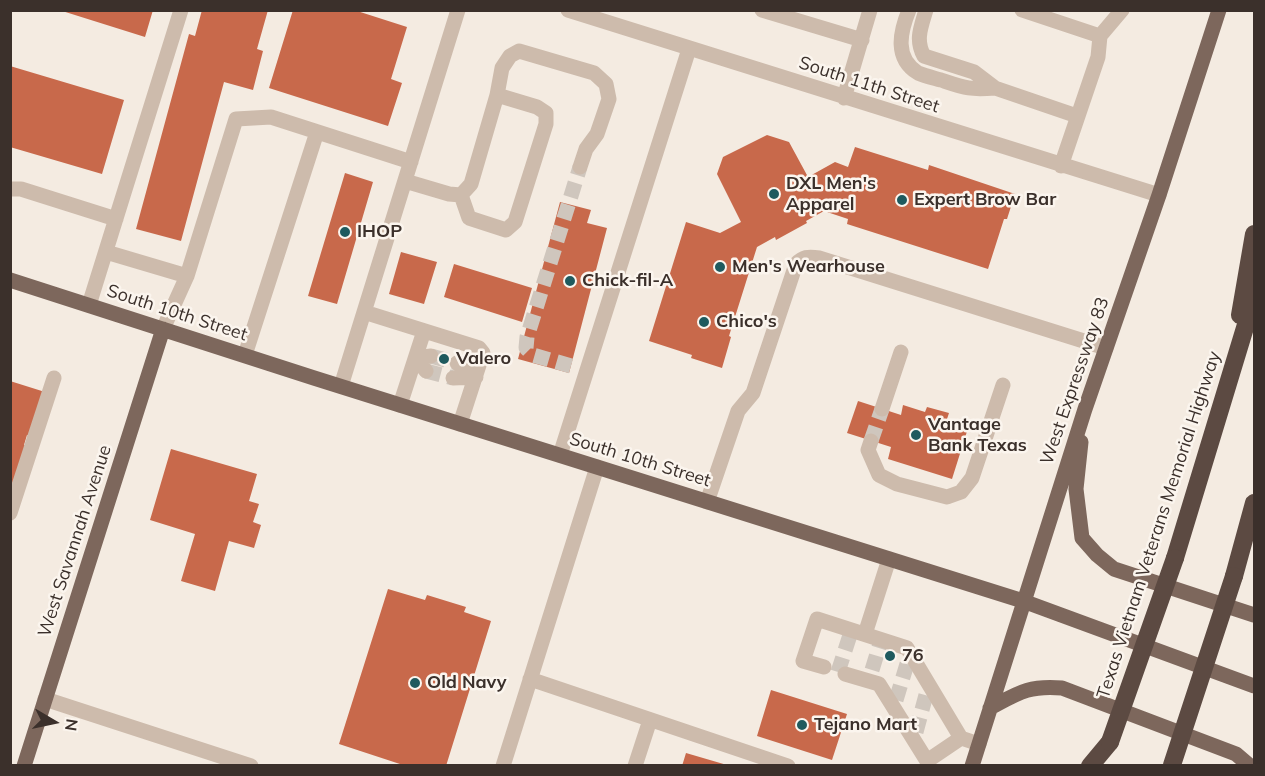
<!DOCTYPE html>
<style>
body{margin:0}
#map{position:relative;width:1265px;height:776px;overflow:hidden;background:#f4ebe1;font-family:Mulish,sans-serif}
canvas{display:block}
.frame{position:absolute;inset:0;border:12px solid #3b302b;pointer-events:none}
.north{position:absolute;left:24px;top:692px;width:60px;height:60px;-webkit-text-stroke:4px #fbf5ee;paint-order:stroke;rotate:99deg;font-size:16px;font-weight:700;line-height:24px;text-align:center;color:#3b302b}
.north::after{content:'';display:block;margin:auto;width:21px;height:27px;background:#3b302b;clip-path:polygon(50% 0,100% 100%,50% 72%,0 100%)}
</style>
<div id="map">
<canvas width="1265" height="776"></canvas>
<div class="frame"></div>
<div class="north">N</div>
</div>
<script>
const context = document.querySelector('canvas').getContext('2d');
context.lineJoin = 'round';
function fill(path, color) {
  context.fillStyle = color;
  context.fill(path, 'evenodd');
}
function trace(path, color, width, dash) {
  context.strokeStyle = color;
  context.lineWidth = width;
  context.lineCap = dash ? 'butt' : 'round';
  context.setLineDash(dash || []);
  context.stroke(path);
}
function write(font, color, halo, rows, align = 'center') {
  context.font = font + ' Mulish,sans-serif';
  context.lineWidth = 5;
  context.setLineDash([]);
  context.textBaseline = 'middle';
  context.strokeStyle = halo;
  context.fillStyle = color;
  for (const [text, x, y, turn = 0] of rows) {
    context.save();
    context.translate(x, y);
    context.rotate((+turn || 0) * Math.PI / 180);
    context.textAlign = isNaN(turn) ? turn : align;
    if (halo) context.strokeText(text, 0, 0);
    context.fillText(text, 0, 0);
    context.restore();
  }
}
const building = new Path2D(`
 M59,10H153L145,37Z
 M202,10H268L257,49L263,51L253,90L224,82L181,241L136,229L189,34L195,36Z
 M293,10H354L407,27L391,79L402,83L388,126L269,88Z
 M10,66L124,100L102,174L10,147Z
 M767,135L789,142L808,177L835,162L848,167L855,147L928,170L929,165L1015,194L1007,219H1004L988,269L847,224L848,219L824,211L806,221L807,223L776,240L775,237L757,247L729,336L731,337L722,368L691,358L692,355L649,341L686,222L720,233L741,222L717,174L723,157Z
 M345,173L373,182L337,304L308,296Z
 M560,202L591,210L587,223L607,228L569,373L518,359Z
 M401,252L437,262L424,304L389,294Z
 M454,264L532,288L522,322L444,297Z
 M10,381L45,392L31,437L27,435L24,445L31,447L10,508Z
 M858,401L901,415L903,405L925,412L927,407L949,413L947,419L969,425L952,479L888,459L891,447L847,433Z
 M171,449L257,474L249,501L259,504L253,522L261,525L254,548L229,541L215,591L181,581L195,534L150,520Z
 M388,589L425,600L427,595L466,607L464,612L491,621L446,766H406L339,744Z
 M771,690L847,714L832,760L757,736Z
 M686,753L727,765V766H682Z`);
const minorTunnel = new Path2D(`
 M431,356L457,363
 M571,366L533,355L526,348L527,337L580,167
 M426,371L453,378
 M871,441L882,409
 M872,670L880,644
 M838,672L850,635
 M896,700L907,664
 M916,732L926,695`);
const minor = new Path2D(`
 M568,10L1159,195
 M762,10L862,40
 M909,10C900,32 894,58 918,73C925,76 934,78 941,80C965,88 969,90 995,88
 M926,10C921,27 915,40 924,56L974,72L995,88L1077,116
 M1022,10L1100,36
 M844,98L870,10
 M1061,166L1098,57L1100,36L1122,10
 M405,181L449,194L461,195L471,184L497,95L502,68L510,56L519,51L594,73L606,84L609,99L597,134L586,149L580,167
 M10,189H21L116,219
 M461,195L469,218L506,230L515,222L546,124V113L537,107L497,95
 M106,252L187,276L163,329
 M187,276L236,119L271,117L411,162
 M89,305L181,10
 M364,312L479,348L483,353L460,424
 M245,355L317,132
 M426,371L416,358L431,356
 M453,378L476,377L457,363
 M341,386L458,10
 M400,405L424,331
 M882,409L901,352
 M871,441L868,450L879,475L897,484L947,497L961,492L972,478L1003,385
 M560,455L689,49
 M707,502L738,411L753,393L796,264C803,257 808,256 819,258L1106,348
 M10,513L54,378
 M865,634L889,559
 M824,667L803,661L817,619L907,648L961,738L979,744
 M845,674L879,684L927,761L961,738
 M530,679L788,766
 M45,699L251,766
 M503,766L597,467
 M635,766L650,720`);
const major = new Path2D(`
 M10,280L314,378L1023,601L1254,686
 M1081,442L1076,489L1082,538L1097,555L1114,569L1254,615
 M990,708C1018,693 1029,685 1062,688L1236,754L1250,766
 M24,766L163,329
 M972,766L1085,409L1159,195L1219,10`);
const highway = new Path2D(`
 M1240,315L1254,234
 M1175,558L1254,298
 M1234,576L1254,503
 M1090,766L1110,742`);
const highwayBridge = new Path2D(`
 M1110,742L1175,558
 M1172,765L1234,576`);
const markers = [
 [774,194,6,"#1f5a5e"],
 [902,200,6,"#1f5a5e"],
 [345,232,6,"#1f5a5e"],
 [720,267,6,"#1f5a5e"],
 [570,281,6,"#1f5a5e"],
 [704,322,6,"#1f5a5e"],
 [444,359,6,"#1f5a5e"],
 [916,435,6,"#1f5a5e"],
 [890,656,6,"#1f5a5e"],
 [415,683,6,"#1f5a5e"],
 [802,725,6,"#1f5a5e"]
];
const streetNames = [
 ["South 11th Street",869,85,18],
 ["South 10th Street",177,313,18],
 ["West Expressway 83",1075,381,-71],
 ["South 10th Street",640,460,17],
 ["Texas Vietnam Veterans Memorial Highway",1159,525,-72],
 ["West Savannah Avenue",75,541,-72]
];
const poiNames = [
 ["DXL Men's",786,184],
 ["Apparel",786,205],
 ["Expert Brow Bar",914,200],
 ["IHOP",357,232],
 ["Men's Wearhouse",732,267],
 ["Chick-fil-A",582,281],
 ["Chico's",716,322],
 ["Valero",456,359],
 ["Vantage",928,425],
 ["Bank Texas",928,446],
 ["76",902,656],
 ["Old Navy",427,683],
 ["Tejano Mart",814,725]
];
fill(building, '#c8694b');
trace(minorTunnel, '#cfc6bd', 15, [15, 8]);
trace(minor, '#cdbbac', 15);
trace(major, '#7d675c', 15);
trace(highway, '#5c4a42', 18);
trace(highwayBridge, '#5c4a42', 18);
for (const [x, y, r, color] of markers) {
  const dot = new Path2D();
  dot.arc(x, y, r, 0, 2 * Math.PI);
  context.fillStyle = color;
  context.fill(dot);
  trace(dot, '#fbf5ee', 2);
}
write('18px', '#3b302b', '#fbf5ee', streetNames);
write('bold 18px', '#3b302b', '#fbf5ee', poiNames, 'left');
</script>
